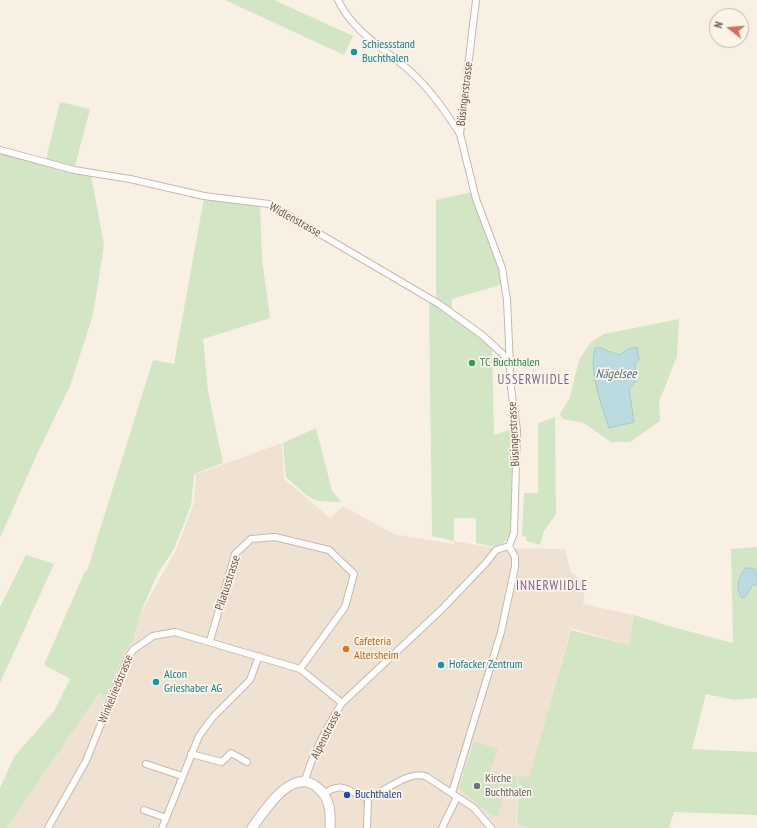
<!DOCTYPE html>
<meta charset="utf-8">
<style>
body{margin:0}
#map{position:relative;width:757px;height:828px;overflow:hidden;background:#f9f0e4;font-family:"PT Sans Narrow",sans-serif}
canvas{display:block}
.north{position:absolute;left:709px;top:8px;width:40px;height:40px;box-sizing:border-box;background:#fdf4e9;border:1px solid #c4b6ab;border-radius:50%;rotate:287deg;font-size:11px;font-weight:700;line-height:16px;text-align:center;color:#6e584d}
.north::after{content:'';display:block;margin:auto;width:14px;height:18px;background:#d57056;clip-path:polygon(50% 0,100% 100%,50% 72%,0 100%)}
</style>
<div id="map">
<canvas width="757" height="828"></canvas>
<div class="north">N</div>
</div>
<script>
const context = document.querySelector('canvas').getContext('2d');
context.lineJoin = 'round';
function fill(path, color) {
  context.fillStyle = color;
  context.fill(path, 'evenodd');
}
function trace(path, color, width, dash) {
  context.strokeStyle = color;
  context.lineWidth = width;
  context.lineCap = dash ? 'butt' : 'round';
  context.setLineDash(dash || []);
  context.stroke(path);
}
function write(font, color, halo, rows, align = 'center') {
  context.font = font + ' "PT Sans Narrow",sans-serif';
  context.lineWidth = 3.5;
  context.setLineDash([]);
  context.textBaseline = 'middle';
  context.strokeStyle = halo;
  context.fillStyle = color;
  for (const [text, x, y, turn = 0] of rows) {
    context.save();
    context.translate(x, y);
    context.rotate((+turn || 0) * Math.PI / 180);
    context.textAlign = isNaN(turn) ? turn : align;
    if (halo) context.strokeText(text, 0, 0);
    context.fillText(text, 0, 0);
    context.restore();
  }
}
const residential = new Path2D(`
 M282,443L284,479L330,518L343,506L394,534L454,544V541L496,548L565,549L571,572L586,584L583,604L634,615L629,645L571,628L529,778L519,777L516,825L528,828H7L99,693L106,699L123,654L133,642L142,610L176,550L194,503L196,474Z`);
const green = new Path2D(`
 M225,0H274L353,36L344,55Z
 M60,102L90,109L74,170L45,163Z
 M0,152L61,171L91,175L104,245L93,315L70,386L38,452L0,538Z
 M472,192L500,269L503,284L452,299V309L436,300V200Z
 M204,198L260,205L262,259L270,318L203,339L208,391L223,463L194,474L191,505L174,549L157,575L142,609L133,642L123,654L106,699L99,693L7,828H0V788L14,757L54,711L70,679L44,665L85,571H87L153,360L174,364Z
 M429,301L453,316L492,349L494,435L513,429L515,443L511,531C504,550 493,547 476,543V518H454V541L432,536Z
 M679,319L677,356L659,402L660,421L630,442H611L584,423L563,419L560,414L570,397L579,360L591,342L604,334ZM608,349L620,355L628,349L635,364L636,381L629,389L634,421Z
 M555,417L556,514L544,531L540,545L526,541V537L522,536L524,493H538V423Z
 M316,428L332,491L341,502L317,501L306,495L286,477L283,443Z
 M757,547V571L752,567L744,568C738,576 734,590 742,598L745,597L752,585H757V698L735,700L706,694L692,749L757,752V815L674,812L669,828H529L517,825L519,776L529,777L571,630L629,645L634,615L669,626L733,643L731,549Z
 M26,555L54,564L0,683V607Z
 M474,741L498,749L490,771L517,777V789H505L498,817C486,814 471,797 459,788Z`);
const water = new Path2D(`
 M598,347L620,355L628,349L637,347L639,360L635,364L636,381L629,389L634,422L609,428C602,406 588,371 595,349Z
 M745,568H752L757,571V584L753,585L745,597L742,598C735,590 738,576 745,568Z`);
const street = new Path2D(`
 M338,0C353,32 384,48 410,71C430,89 445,111 460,134
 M0,150L74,170L130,179L204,196L269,204L439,304L482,335L509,360
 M210,641L235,554L251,539L275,537L329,550L354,574L345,607L300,669
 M191,754L222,762L231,753L247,762
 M146,764L182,776
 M305,781C312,754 327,727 342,703L442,609L485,564L496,550L509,546
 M325,793C344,780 349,793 368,798C385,792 409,769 427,777L474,808L491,828
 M452,793L501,632L515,567V557L509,546L514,533L517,430L511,388L507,300L502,268L476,199L460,134L476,0
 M144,810L166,818
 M48,828L86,761L128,657L133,650L153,636L175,632L300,669L342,703
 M162,828L199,736L213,717L250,680L259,656
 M367,828L368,798
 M442,828L457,797`);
const secondary = new Path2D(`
 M252,828C265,810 293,765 318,788C330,798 331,813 330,828`);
const markers = [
 [354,52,4,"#0f9aa8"],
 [472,363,4,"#2e9e5b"],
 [346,649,4,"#e8710a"],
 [441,665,4,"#0f9aa8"],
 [156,682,4,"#0f9aa8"],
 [477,786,4,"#6b7280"],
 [347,795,4,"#1a4fb4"]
];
const cultureNames = [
 ["Schiessstand",362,45],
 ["Buchthalen",362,59],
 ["Hofacker Zentrum",449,665],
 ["Alcon",164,675],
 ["Grieshaber AG",164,689]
];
const streetNames = [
 ["Büsingerstrasse",465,94,-83],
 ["Widlenstrasse",295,220,29],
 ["Büsingerstrasse",514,434,-93],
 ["Pilatusstrasse",228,583,-72],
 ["Winkelriedstrasse",116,689,-68],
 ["Alpenstrasse",326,735,-63]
];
const leisureNames = [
 ["TC Buchthalen",480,363]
];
const foodNames = [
 ["Cafeteria",354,642],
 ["Altersheim",354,656]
];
const worshipNames = [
 ["Kirche",485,779],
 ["Buchthalen",485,793]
];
const transitNames = [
 ["Buchthalen",355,795]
];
const waterNames = [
 ["Nägelsee",616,374]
];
const neighbourhoodNames = [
 ["USSERWIIDLE",534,380],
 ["INNERWIIDLE",552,586]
];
fill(residential, '#f0e2d3');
fill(green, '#d2e5c4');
fill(water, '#bbdbe0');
trace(water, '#a2cad0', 1);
trace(street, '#c8b8ac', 8);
trace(secondary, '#cdbaac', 11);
trace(street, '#fff', 6);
trace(secondary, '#fff', 9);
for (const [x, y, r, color] of markers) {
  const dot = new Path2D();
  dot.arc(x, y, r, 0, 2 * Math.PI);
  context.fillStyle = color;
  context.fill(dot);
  trace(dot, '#fdf4e9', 1.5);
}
write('12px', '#0d838f', '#fdf4e9', cultureNames, 'left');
write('12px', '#6e584d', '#fdf4e9', streetNames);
write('12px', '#27864d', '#fdf4e9', leisureNames, 'left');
write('12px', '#c56008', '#fdf4e9', foodNames, 'left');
write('12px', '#5b616d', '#fdf4e9', worshipNames, 'left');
write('12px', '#164399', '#fdf4e9', transitNames, 'left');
write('italic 13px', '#497880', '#fdf4e9', waterNames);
context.letterSpacing = '1px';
write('13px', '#7c658b', '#fdf4e9', neighbourhoodNames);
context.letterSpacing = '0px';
</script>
